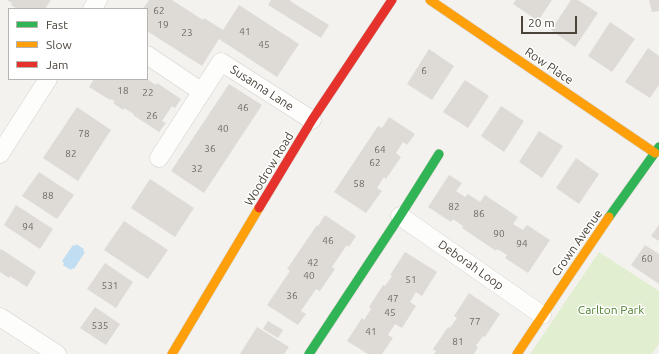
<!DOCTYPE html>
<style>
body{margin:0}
#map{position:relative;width:659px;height:354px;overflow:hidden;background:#f4f2ee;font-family:Ubuntu,sans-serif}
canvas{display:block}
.legend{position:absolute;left:8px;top:8px;width:140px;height:72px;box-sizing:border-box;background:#fff;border:1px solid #b7b4b0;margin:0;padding:5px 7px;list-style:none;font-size:12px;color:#4b4439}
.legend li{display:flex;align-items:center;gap:8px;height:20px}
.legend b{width:20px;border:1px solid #b7b4b0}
.scale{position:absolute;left:521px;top:16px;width:56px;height:18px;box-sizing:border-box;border:2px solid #4b4439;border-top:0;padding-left:5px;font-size:12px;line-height:14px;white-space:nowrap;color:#4b4439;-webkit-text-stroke:3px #fff;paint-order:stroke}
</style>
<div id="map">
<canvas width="659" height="354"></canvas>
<ul class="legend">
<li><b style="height:5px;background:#30b455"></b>Fast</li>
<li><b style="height:5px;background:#ff9f0a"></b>Slow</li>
<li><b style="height:5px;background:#e5322d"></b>Jam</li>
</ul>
<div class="scale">20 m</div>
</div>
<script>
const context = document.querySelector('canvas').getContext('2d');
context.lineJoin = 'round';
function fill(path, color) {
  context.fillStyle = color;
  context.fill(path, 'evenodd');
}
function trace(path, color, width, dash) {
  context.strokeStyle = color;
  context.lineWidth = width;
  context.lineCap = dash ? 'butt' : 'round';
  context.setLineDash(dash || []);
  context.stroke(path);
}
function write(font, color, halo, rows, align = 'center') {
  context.font = font + ' Ubuntu,sans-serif';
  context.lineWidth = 3;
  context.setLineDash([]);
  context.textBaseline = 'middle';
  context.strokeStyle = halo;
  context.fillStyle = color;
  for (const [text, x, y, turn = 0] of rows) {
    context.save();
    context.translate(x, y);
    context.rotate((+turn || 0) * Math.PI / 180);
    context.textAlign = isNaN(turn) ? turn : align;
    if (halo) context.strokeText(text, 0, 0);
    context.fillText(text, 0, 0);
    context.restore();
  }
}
const green = new Path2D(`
 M599,252L659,291V343L652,354H530Z`);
const water = new Path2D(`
 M76,244L84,249L83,251L85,252L74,269L72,268L71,270L63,265L64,263L62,261L73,245L75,246Z`);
const building = new Path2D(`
 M7,0H51L45,9H17L11,5L12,3Z
 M149,0H172L203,20L204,18L223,30L239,5L299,44L277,77L219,39L202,66L147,31V9H143Z
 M271,0H291L290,1L329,25L321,38L268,5Z
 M516,0H552L538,21L513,4Z
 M571,0H578L598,13L575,47L551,30Z
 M649,0H659V11L652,12Z
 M610,22L635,39L612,72L588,56Z
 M648,48L659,56V85L650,98L625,82Z
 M429,49L454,66L432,100L407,84Z
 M94,79H147L156,85L157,83L181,99L175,108L172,106L162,121L166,123L159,132L133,115L134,114L124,108L123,110L113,103L115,102L111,99L110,100L89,87Z
 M465,80L489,96L468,128L443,112Z
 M229,84L262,105L204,193L171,171Z
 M501,106L524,121L504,152L481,136Z
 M77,107L111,130L78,181L43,158Z
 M389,117L415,134L407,145L403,142L396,153L401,157L386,179L384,177L377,188L382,191L366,213L334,192L378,126L382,128Z
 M539,131L563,146L542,178L519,162Z
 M576,158L599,174L579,204L556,188Z
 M39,172L74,195L57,219L22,196Z
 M449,175L462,183L456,191L465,197L468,194L480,202L485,195L518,217L513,224L523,230L527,225L550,240L528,273L505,258L507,255L497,249L496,251L462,228L463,226L453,219L451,222L428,207Z
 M150,179L194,208L175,237L131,208Z
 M16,205L53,229L40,249L4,225Z
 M325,215L356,236L349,247L347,245L332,267L335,269L320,291L316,289L301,311L306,314L298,325L267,305L290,271L287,269L317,225L318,226Z
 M124,221L168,250L148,279L104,250Z
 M659,225V241L651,236Z
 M645,245L659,254V284L631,265Z
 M1,249L36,272L27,287L10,276L9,278L0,272V251Z
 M405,252L437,272L422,296L416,292L410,302L416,306L402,328L395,324L388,335L393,338L382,354H368L347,341L362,318L364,320L371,309L369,307L383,285L385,286L392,276L390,275Z
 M105,263L133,282L116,308L87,289Z
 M469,293L500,314L485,337L483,336L476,346L478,347L474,354H434L436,351L433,349L448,327L450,328L457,318L454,316Z
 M95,307L120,324L106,345L80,328Z
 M268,321L283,330L278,338L263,329Z
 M257,327L289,347L284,354H240Z`);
const street = new Path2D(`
 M92,9L98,0
 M147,55L202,92
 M0,154L48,79
 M159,158L221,62L312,120
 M400,216L542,315
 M0,317L57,354`);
const fast = new Path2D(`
 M609,217L659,147
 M309,354L400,216L439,154`);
const slow = new Path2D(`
 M430,0L655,153
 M172,354L259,208
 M517,354L569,276L609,217`);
const jam = new Path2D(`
 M259,208L312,120L392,0`);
const numberNames = [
 ["62",159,11],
 ["19",163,25],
 ["41",245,32],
 ["23",187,33],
 ["45",264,45],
 ["6",424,71],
 ["18",123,91],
 ["22",148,93],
 ["46",243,108],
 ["26",152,116],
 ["40",223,129],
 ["78",84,134],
 ["36",210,149],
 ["64",380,150],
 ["82",71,154],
 ["62",375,163],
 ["32",197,169],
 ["58",359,184],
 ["88",48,196],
 ["82",454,207],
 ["86",479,214],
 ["94",28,227],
 ["90",499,234],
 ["46",328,241],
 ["94",522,244],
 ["60",647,259],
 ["42",313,263],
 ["40",309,276],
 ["51",411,280],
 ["531",110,286],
 ["36",292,296],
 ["47",393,299],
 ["45",390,313],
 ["77",475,322],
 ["535",100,326],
 ["41",371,332],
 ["81",458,342]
];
const streetNames = [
 ["Row Place",549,66,34],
 ["Susanna Lane",262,88,33],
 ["Woodrow Road",269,169,-59],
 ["Crown Avenue",577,243,-55],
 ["Deborah Loop",471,265,35]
];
const parkNames = [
 ["Carlton Park",611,310]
];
fill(green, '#e1eecf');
fill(water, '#c0ddf1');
fill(building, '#dedbd6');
trace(street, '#d2d0cb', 19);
trace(fast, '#d3cfc5', 10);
trace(slow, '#d3cfc5', 10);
trace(jam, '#d3cfc5', 10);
trace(street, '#fdfdfc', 18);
trace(fast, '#30b455', 9);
trace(slow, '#ff9f0a', 9);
trace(jam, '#e5322d', 9);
write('10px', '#706a61', null, numberNames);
write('12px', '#4b4439', '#fff', streetNames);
write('12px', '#4a7f2a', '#fff', parkNames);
</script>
